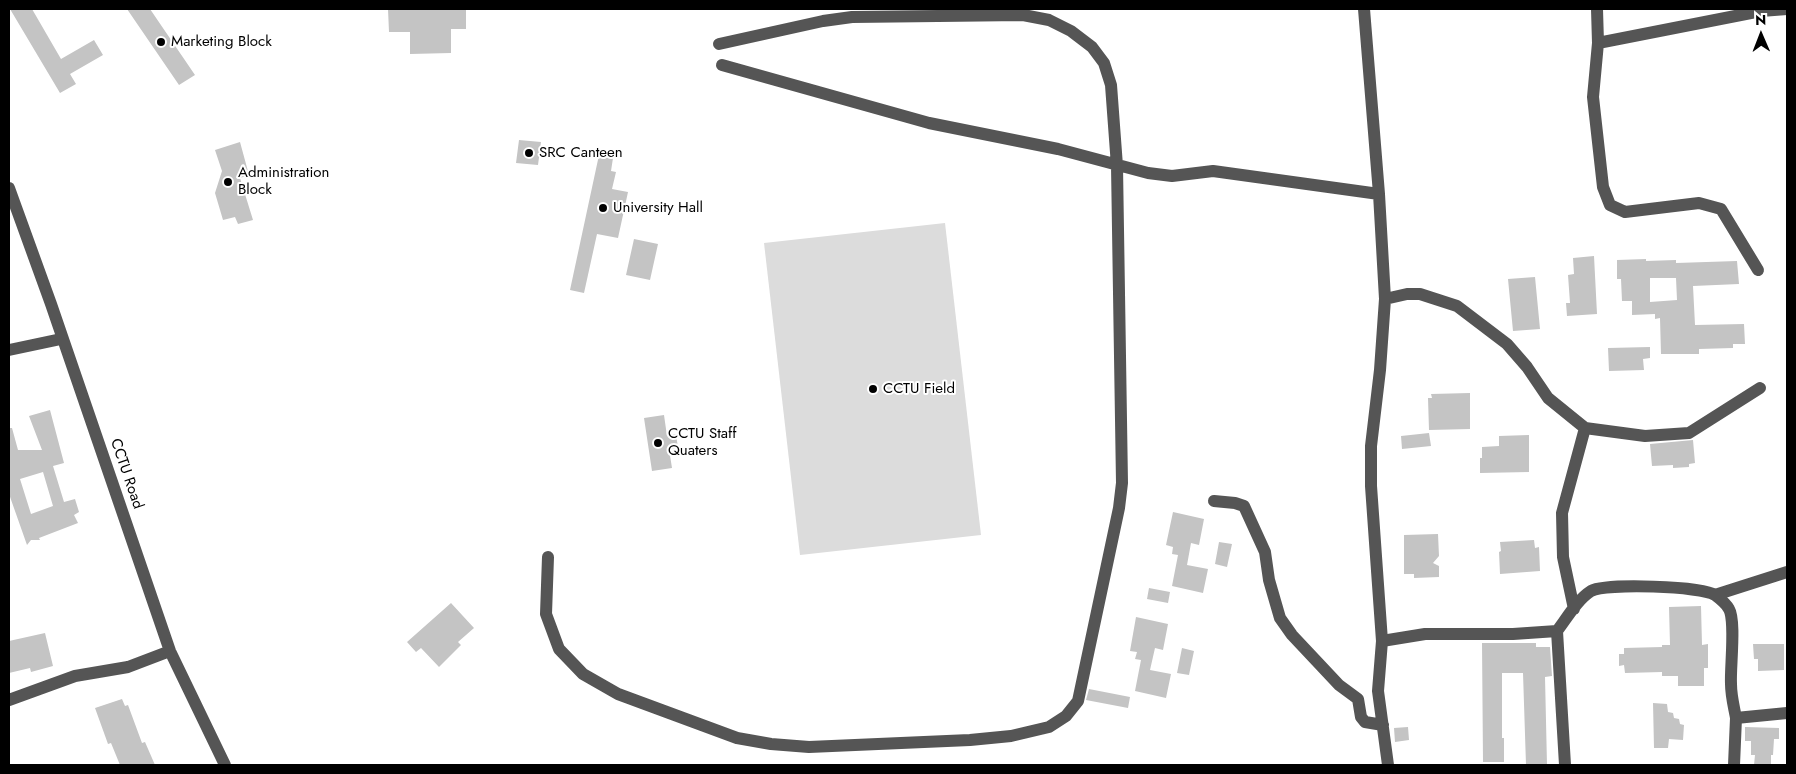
<!DOCTYPE html>
<style>
body{margin:0}
#map{position:relative;width:1796px;height:774px;overflow:hidden;background:#fff;font-family:Jost,sans-serif}
canvas{display:block}
.frame{position:absolute;inset:0;border:10px solid #000;pointer-events:none}
.north{position:absolute;left:1736px;top:10px;width:50px;height:50px;-webkit-text-stroke:4px #fff;paint-order:stroke;rotate:359deg;font-size:14px;font-weight:700;line-height:20px;text-align:center;color:#000}
.north::after{content:'';display:block;margin:auto;width:18px;height:22px;background:#000;clip-path:polygon(50% 0,100% 100%,50% 72%,0 100%)}
</style>
<div id="map">
<canvas width="1796" height="774"></canvas>
<div class="frame"></div>
<div class="north">N</div>
</div>
<script>
const context = document.querySelector('canvas').getContext('2d');
context.lineJoin = 'round';
function fill(path, color) {
  context.fillStyle = color;
  context.fill(path, 'evenodd');
}
function trace(path, color, width, dash) {
  context.strokeStyle = color;
  context.lineWidth = width;
  context.lineCap = dash ? 'butt' : 'round';
  context.setLineDash(dash || []);
  context.stroke(path);
}
function write(font, color, halo, rows, align = 'center') {
  context.font = font + ' Jost,sans-serif';
  context.lineWidth = 4;
  context.setLineDash([]);
  context.textBaseline = 'middle';
  context.strokeStyle = halo;
  context.fillStyle = color;
  for (const [text, x, y, turn = 0] of rows) {
    context.save();
    context.translate(x, y);
    context.rotate((+turn || 0) * Math.PI / 180);
    context.textAlign = isNaN(turn) ? turn : align;
    if (halo) context.strokeText(text, 0, 0);
    context.fillText(text, 0, 0);
    context.restore();
  }
}
const green = new Path2D(`
 M945,223L981,535L800,555L764,243Z`);
const building = new Path2D(`
 M10,9H32L61,59L94,40L103,55L70,74L76,84L60,93Z
 M127,9H150L195,75L179,85Z
 M388,9H466V29H451V53L410,54V32H389Z
 M519,140L541,142L538,165L516,163Z
 M240,142L249,175L240,178L253,220L238,224L235,217L223,220L215,193L222,171L215,150Z
 M599,155L613,158L611,171L616,172L612,189L628,192L618,238L597,234L584,293L570,290Z
 M634,239L658,244L650,280L626,275Z
 M1594,256L1597,314L1567,316L1566,303H1570L1568,275L1574,274L1573,258Z
 M1646,259V261L1676,260V263L1737,261L1739,284L1693,286L1695,325L1744,324L1745,344H1733V348L1699,349V354H1661L1660,318L1655,319V314L1632,315V301H1622L1621,279H1617V260ZM1650,278H1676L1677,300L1650,302Z
 M1535,277L1540,329L1513,331L1508,279Z
 M1650,347V358L1643,359L1644,370L1609,371L1608,348Z
 M1470,393V429L1429,430L1428,398H1432L1431,394Z
 M50,410L64,463L53,466L64,502L75,499L79,512L74,515L78,523L39,538L40,540H31L27,545L9,494V428H12L18,450H42L29,416ZM43,472L53,506L31,514L20,479Z
 M664,415L667,436L676,434L678,448L669,449L672,468L652,471L644,418Z
 M1429,433L1431,446L1402,449L1401,436Z
 M1529,435V472L1480,473V458H1482V447L1499,446V436Z
 M1693,440L1695,463L1689,464V467L1673,468V465L1652,466L1650,444Z
 M1173,512L1204,519L1199,545L1191,543L1187,565L1208,569L1203,593L1172,586L1178,555L1172,554L1173,547L1166,545Z
 M1438,534L1439,556L1433,563L1439,566V577L1414,578V574H1404V535Z
 M1534,540L1535,548L1539,547L1540,571L1500,574L1499,552L1501,551L1500,542Z
 M1219,542L1232,544L1227,567L1215,564Z
 M1149,588L1170,592L1168,603L1147,599Z
 M451,603L474,628L458,642L461,645L439,667L421,648L416,652L407,642Z
 M1701,606L1702,645L1708,644V668H1704V686H1678V676H1662V672L1625,673L1624,665L1619,666V654H1624V648L1662,647V645H1670L1669,607Z
 M1136,617L1168,624L1163,650L1155,648L1150,670L1171,674L1166,698L1135,691L1141,660L1135,659L1137,652L1130,651Z
 M45,633L53,666L31,672L30,668L9,673V641Z
 M1482,643H1536V647H1550L1552,676L1545,677L1547,765H1526L1523,673H1502V738H1504V762H1483Z
 M1753,644H1784V670L1758,671V659H1754Z
 M1182,648L1194,651L1189,675L1177,673Z
 M1089,689L1130,697L1128,708L1086,700Z
 M122,699L125,706L128,705L142,743L145,742L155,765H120L111,743L108,744L95,708Z
 M1653,703L1667,704L1668,712L1673,713L1674,718L1679,719L1680,724L1684,725L1683,740L1669,739L1668,748H1654Z
 M1408,727L1409,740L1395,742L1394,728Z
 M1745,727L1779,728V739H1774L1773,755H1771V765H1754L1755,755H1751V741H1745Z`);
const minor = new Path2D(`
 M1364,9L1379,194L1385,299L1380,370L1371,446V486L1382,641
 M1597,9L1598,43L1593,97L1603,187L1610,205L1625,212L1699,203L1721,209L1758,270
 M1598,43L1761,11L1787,9
 M722,65L929,123L1058,149L1148,173L1172,176L1213,171L1379,194
 M9,188L51,304L170,651L225,765
 M1385,299L1407,294H1420L1457,306L1507,344L1527,367L1548,398L1585,428L1645,436L1689,433L1760,388
 M9,350L61,339
 M1214,501L1235,503L1244,506L1265,552L1269,580L1280,618L1292,635L1339,685L1358,699L1361,717L1365,722L1383,725
 M548,557L546,614L559,649L583,674L618,694L737,738L771,744L809,747L970,740L1011,736L1049,727L1066,716L1078,701L1119,508L1122,483L1117,166L1111,85L1104,63L1092,47L1071,31L1049,20L1023,15L852,17L823,21L719,44
 M1715,595L1787,572
 M1574,609L1563,557L1562,513L1585,428
 M1557,631L1565,765
 M9,700L75,676L128,667L170,651
 M1388,765L1378,691L1382,641L1425,634H1513L1557,631C1567,618 1577,600 1591,591C1605,583 1702,586 1715,595C1719,598 1727,605 1729,609C1736,621 1730,668 1731,684C1731,696 1734,707 1736,718L1787,713
 M1734,765L1736,718`);
const markers = [
 [161,42,5,"#000"],
 [529,153,5,"#000"],
 [228,182,5,"#000"],
 [603,208,5,"#000"],
 [873,389,5,"#000"],
 [658,443,5,"#000"]
];
const poiNames = [
 ["Marketing Block",171,42],
 ["SRC Canteen",539,153],
 ["Administration",238,173],
 ["Block",238,190],
 ["University Hall",613,208],
 ["CCTU Field",883,389],
 ["CCTU Staff",668,434],
 ["Quaters",668,451]
];
const streetNames = [
 ["CCTU Road",126,474,71]
];
fill(green, '#dcdcdc');
fill(building, '#c4c4c4');
trace(minor, '#555', 12);
for (const [x, y, r, color] of markers) {
  const dot = new Path2D();
  dot.arc(x, y, r, 0, 2 * Math.PI);
  context.fillStyle = color;
  context.fill(dot);
  trace(dot, '#fff', 2);
}
write('15px', '#000', '#fff', poiNames, 'left');
write('15px', '#000', '#fff', streetNames);
</script>
